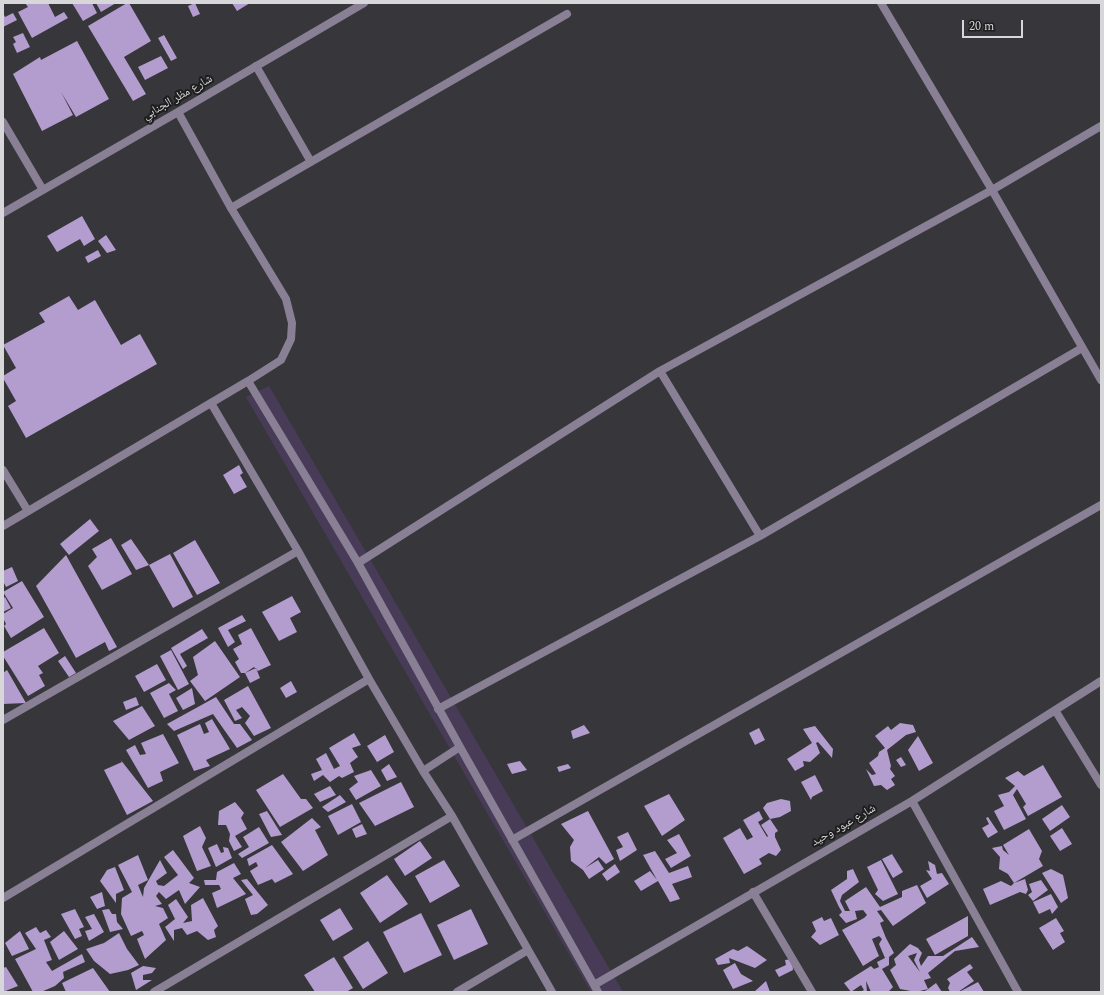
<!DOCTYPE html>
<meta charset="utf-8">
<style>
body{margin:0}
#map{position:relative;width:1104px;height:995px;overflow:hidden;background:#37363a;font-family:Spectral,serif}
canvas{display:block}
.frame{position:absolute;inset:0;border:4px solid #d7d6d9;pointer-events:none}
.scale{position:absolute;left:962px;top:20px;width:61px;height:18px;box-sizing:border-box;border:2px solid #d7d6d9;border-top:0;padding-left:5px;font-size:12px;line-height:14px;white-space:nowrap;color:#d7d6d9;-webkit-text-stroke:3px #1e1e1f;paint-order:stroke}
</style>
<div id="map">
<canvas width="1104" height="995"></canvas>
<div class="frame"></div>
<div class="scale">20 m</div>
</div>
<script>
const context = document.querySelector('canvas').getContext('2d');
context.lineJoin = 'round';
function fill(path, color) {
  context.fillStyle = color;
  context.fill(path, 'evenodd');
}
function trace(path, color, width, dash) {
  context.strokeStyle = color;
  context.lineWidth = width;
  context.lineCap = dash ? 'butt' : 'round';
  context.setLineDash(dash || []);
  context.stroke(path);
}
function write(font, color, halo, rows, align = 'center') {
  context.font = font + ' Spectral,"Noto Naskh Arabic",serif';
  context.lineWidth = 4;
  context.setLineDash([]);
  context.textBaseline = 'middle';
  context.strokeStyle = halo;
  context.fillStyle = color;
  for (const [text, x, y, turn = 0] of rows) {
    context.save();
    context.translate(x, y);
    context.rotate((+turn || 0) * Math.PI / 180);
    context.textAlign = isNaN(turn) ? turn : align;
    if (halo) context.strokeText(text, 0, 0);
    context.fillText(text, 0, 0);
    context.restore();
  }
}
const green = new Path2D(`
 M269,386L623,992H591L246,397Z`);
const building = new Path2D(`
 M25,3H48L55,17L64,12L68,18L32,38L18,12L28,7Z
 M72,3H92L97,13L83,21Z
 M96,3H116L101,12Z
 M127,3H129L151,41L124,57L146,94L133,101L88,26Z
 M195,3L200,14L193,17L188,6Z
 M232,3H250L237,11Z
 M3,13L5,17L13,13L17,20L3,27Z
 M23,33L30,47L17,53L13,44L16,42L13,37Z
 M164,35L177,58L171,61L158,38Z
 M77,41L109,99L76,117L61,92L73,115L42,131L13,74L40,57L41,60Z
 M161,56L168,68L145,80L138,67Z
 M82,216L95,239L84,246L80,239L57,252L47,236Z
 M106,235L116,250L107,253L98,241Z
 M98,250L101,256L88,263L85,257Z
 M69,296L78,310L95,300L121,345L140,334L157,364L26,438L8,406L16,401L3,378V376L16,368L3,345L45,322L39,313Z
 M239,465L243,473L240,475L247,487L234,494L223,475Z
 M90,519L99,531L69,555L60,544Z
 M111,538L132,574L102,590L88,566L97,557L92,549Z
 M131,539L149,565L136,570L121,545Z
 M195,540L220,583L197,595L173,553Z
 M170,554L193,597L173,608L149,565Z
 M66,555L117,647L109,651L105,642L76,658L36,586Z
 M12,567L18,581L6,587L3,581V571Z
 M22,581L44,617L11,638L4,626L6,624L3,618V614L13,608L3,592Z
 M292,596L301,612L290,618L297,632L279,641L262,612Z
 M5,597L11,608L3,612V599Z
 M242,615L246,621L228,630L235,642L228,647L218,628Z
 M44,628L59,653L38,666L43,673L39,675L45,686L28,696L3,656V652Z
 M251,628L271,665L258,671L254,667L245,673H241L235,662L239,659L233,649L242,644L238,635Z
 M202,629L208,638L180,654L187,666L183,669L171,648Z
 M215,641L240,677L205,701L190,681L198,675L193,657Z
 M171,650L189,684L178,690L160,656Z
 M65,656L76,673L69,677L58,661Z
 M157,664L166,680L144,692L135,676Z
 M256,668L260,678L250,683L245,673Z
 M7,670L26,703L3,704V673Z
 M291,681L297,692L286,698L280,688Z
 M169,683L176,690L169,694L178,711L164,718L150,693Z
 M248,686L271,728L254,736L245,723L250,716L242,707L236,710L242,718L235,721L224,700Z
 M192,688L195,704L183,710L176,698Z
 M136,697L139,705L126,710L123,702Z
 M216,697L234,724H240L252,740L237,748L213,714L174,731L167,724Z
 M142,706L155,726L129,740L113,721Z
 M212,719L230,749L206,760L210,766L194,771L177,735L200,724L204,734L209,732L205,723Z
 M900,723L913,725L916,732L906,735L887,750L891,766L890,769L895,776L891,779L895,785L887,790L881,785L874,786L866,769L872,775L876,774L869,763L878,756L879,752L885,748L875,736L888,726L891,730Z
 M584,725L590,733L573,739L571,731Z
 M815,726L833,749L832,758L818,742L816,743L820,753L810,762L803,761L804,766L795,771L787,759L812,743L803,729Z
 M759,728L765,740L755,745L749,733Z
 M354,733L361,745L352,748L358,757L350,763L354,772L342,778L339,776L330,782L323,775L314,781L311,774L322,770L316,759L326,753L334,769L340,766L329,748Z
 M163,734L179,763L160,772L163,781L148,788L126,750L135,745L140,755L146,754L141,743Z
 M385,735L394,752L377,762L367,746Z
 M918,736L933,763L919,771L908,750Z
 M901,757L906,765L901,767L896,760Z
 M120,759L153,801L127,815L104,770L122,762Z
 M520,761L527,770L512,774L507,764Z
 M389,764L397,777L387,781L381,770Z
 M568,764L571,768L559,772L557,767Z
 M1043,765L1062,797L1028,816L1023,807L1026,804L1017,789L1013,795L1026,819L1004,830L994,811L1004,806L998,795L1009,792L1015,786L1005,778L1018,771L1024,776Z
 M371,770L381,786L356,800L349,789L358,782L354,776Z
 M283,774L301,799H306L313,808L280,827L256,790Z
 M815,775L823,791L812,797L811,800L801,782Z
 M401,782L414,807L375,826L359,803Z
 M330,786L336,795L320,802L314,794Z
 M669,794L685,820L662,836L644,806Z
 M340,795L346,802L328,812L322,807Z
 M781,799L790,801L791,811L780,817L770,819L763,808L767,803Z
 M235,802L244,813L241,818L247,829L235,836L242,847L234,851L229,841L230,834L226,825H218L219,811Z
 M352,804L361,822L338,835L328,816Z
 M1062,805L1070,817L1050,831L1042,819Z
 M267,811L282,835L271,837L259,814Z
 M588,811L614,859L606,864L599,857L585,868L598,860L604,869L589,879L583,870L571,861L570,847L574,840L561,824Z
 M759,811L763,819L758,822L767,837L768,836L761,825L770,819L778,831L775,833V837L781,850L776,856L769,853L759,859L762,864L744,874L723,838L740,828L747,840L753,837L743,820Z
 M988,817L998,832L988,838L982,828L989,824L986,818Z
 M312,818L321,827L315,830L328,855L303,871L281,842Z
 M362,824L367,834L356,838L352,829Z
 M200,826L206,838L202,847L211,866L197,871L183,836Z
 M259,827L269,843L242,858L238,854L249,847L243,837Z
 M1062,828L1072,844L1060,851L1050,836Z
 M1029,829L1042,851L1039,859L1043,866L1014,883L1008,874L999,869L1000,857L992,848L1002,846L1003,850L1009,855L1003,845Z
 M628,832L637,850L620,861L616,850L623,847L617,837Z
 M679,834L691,856L671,868L665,859L677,853L667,840Z
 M420,841L432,858L405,876L394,859Z
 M217,844L221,853L224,852L223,847L228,848L232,858L216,867L208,848Z
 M272,845L293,874L275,883L272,879L258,885L250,871L258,866L256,862L249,866L247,859Z
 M173,850L194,878L189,883L200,887L185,904L179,890L166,899L159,892L156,896L162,904L155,906L163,908L168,918L159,924L166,940L145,959L137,939L144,935L142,931L131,936L121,914L122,898L132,892L118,865L138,855L148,880L138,885L143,897L144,888L160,860L167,873L156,881L158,885L164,886L178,875L164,857Z
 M655,851L669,873L688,866L692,877L672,884L680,899L670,902L658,881L641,891L634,881L650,871L657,880L643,855Z
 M892,854L903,872L893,878L882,859Z
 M444,860L460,886L430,903L415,876Z
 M881,860L898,894L883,901L875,894L878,890L867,867Z
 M928,861L935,865L937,874L942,873L949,884L927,898L920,886L932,879L926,870L930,871Z
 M234,863L241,874L233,878L246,894L217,908L212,893L221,889L219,885H205L204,880H216L217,872Z
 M615,864L620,872L607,881L602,874Z
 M115,867L124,890L116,894V903L100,881L107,870Z
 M853,869L859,882L842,895L840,901L845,911H850L845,901L866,887L880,907L902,897V891L917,885L926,903L893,926L881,910L877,911L884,921L880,923L886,938L894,953L889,957V965L882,969L893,987L888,992H871L866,981L867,992H860L864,990L861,985L851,992L844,983L871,966L874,969L879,967L877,962L885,958L879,944L882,939L879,936L872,939L879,956L863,966L842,930L864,918L867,915L863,910L855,911L857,919L846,923L839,915L842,912L839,907L831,890L847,879V871Z
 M1051,869L1063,875L1068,898L1061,903L1042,873Z
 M387,875L408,904L380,923L360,893Z
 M247,879L268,905L257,914L251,915L245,899L253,895L241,880Z
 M1025,879L1028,890L1026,894L1020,892L990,905L983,889L1001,881L1011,886L1014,883Z
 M1041,880L1048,890L1033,901L1028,895L1032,892L1029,884Z
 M102,892L105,906L97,909L90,897Z
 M1051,894L1058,907L1052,914L1050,909L1039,914L1033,902Z
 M203,898L218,926L214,930L216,937L208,940L197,931L187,935L182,928L174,930V941L165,927L175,919L168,905L176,899L188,917L183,923L192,921L191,905Z
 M340,908L353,929L333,941L320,920Z
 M75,909L84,927L79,929L82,936L75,939L61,914Z
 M109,909L112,914H116L117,922L123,929L110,932L102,910Z
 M471,909L488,944L454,960L437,925Z
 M421,913L442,955L404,973L383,932Z
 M94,914L104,932L89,941L85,931L92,929L85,917Z
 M968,916V936L935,955L926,939Z
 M822,917L824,921L831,918L839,935L820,945L811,937L816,931L812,922Z
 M1056,918L1064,931L1060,933L1065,942L1053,950L1039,928Z
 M36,927L40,933L46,930L51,937L44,940L52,960L46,962L52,971L82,954L85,962L63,972L64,978L55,986L41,992H33L15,959L36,949L25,933Z
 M20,931L29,949L12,956L5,943Z
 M64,931L78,949L59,960L50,942Z
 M119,933L127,949L139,965L128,970L110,974L94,961L86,949L104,943Z
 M972,937L979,947L955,951L928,973L931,978L924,980L928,989L916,992L900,989L890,970L896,965L894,959L910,944L918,948L922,953L919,960L921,966L928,956H943ZM917,953L914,960L920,972L908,956Z
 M368,941L388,973L363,989L343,957Z
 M747,946L767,960L755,968L729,958L730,963L718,965L715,959L733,949L738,951Z
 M334,957L353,988L346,992H315L304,975Z
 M792,959L793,970L779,977L775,970L786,965L785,960Z
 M735,963L741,974L753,981L733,989L723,970Z
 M970,964L973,968L967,972L974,981L958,992H950L948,988L950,983L947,979Z
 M143,966L156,968L152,973L143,975V980H152L136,990L131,973Z
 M6,967L18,986L3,992V968Z
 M93,968L110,992H66L62,983Z
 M766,981L770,992H754Z
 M978,982L984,992H959Z
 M936,983L942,992H923L928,989Z`);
const lane = new Path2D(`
 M256,66L311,162
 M231,208L567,14`);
const street = new Path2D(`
 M881,3L992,190L1101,380
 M3,122L43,190
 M3,213L178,112L364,3
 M660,371L760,536
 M248,381L358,563L460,747L598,992
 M211,403L298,551L369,679L423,771L452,816L552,992
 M3,470L28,511
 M3,526L248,381L281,360L291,339L292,323L286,299L231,208L178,112
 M358,563L660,371L992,190L1101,126
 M438,709L760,536L1082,348
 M1055,710L1101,785
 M3,720L298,551
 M423,771L460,747
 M912,801L1018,992
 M512,840L1101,505
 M753,892L812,992
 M3,898L369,679
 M594,985L912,801L1101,681
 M154,992L452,816
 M457,992L528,950`);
const streetNames = [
 ["شارع مظر الجنابي",178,98,-30],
 ["شارع عبود وحيد",844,826,-30]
];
fill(green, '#483b58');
fill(building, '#b39dcf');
trace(lane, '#898095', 8);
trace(street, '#898095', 8);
write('12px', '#d7d6d9', '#1e1e1f', streetNames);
</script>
